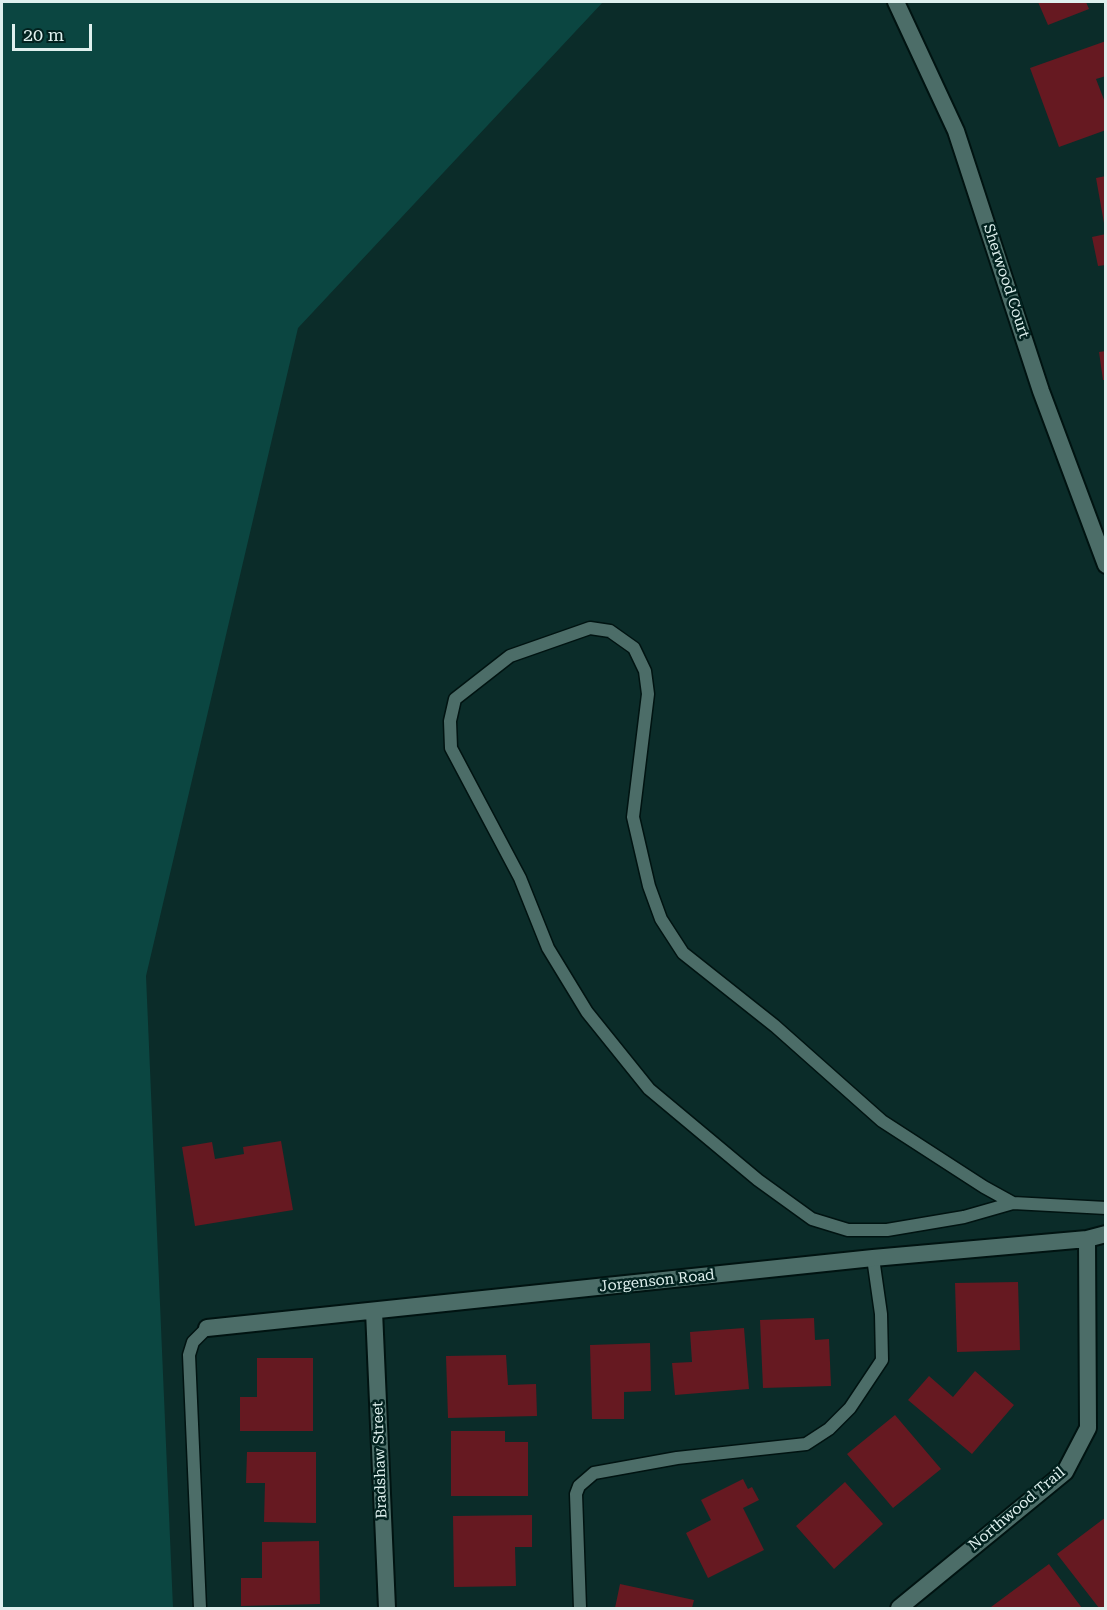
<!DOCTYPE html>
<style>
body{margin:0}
#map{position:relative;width:1107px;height:1610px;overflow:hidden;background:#0b2c29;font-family:"Roboto Serif",serif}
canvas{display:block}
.frame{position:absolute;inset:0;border:3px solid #dff0ee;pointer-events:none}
.scale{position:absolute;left:12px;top:24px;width:80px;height:27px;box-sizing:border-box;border:3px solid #dff0ee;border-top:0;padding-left:8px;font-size:18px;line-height:21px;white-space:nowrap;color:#dff0ee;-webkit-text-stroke:4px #02221f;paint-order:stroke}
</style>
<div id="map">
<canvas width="1107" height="1610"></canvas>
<div class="frame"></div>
<div class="scale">20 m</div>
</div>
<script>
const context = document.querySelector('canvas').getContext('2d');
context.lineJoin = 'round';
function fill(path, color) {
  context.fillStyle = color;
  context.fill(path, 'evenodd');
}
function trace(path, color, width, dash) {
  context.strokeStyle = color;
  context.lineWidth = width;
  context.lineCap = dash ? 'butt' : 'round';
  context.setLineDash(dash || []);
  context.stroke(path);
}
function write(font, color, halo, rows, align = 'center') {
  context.font = font + ' "Roboto Serif",serif';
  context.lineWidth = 5;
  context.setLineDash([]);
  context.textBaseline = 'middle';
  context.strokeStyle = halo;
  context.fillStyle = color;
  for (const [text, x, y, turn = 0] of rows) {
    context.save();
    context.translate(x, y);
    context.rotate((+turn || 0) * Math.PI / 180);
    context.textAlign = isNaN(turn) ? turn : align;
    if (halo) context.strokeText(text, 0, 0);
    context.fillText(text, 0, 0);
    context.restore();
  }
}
const green = new Path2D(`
 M2,2H603L298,328L146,976L173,1608H2Z`);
const building = new Path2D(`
 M1038,2H1086L1089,9L1048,25Z
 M1106,41V76L1096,79L1106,105V130L1059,147L1030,68Z
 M1106,176V222L1104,223L1096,178Z
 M1106,234V265L1098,266L1092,237Z
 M1106,351V380H1103L1099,352Z
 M281,1141L293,1210L195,1226L182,1147L212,1142L215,1159L244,1154L243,1147Z
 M1018,1282L1020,1350L957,1352L955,1283Z
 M814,1318L815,1340L829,1339L831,1386L763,1388L760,1320Z
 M744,1328L749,1389L675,1395L672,1363L692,1362L690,1332Z
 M650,1343L651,1391L624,1392V1419H592L590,1345Z
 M506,1355L508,1385L536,1384L537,1416L448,1418L446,1356Z
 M257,1358H313V1431H240V1397H257Z
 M975,1371L1014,1405L972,1454L908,1400L929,1376L953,1397Z
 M895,1415L941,1469L893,1508L847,1454Z
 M451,1431H505V1442H528V1496H451Z
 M247,1452H316V1523L264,1522L265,1483H246Z
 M743,1479L748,1489L752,1487L759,1500L743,1508L764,1550L708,1578L686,1533L711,1520L701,1500Z
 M845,1482L883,1524L834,1569L796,1526Z
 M532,1515V1547H515L516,1586L454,1587L453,1516Z
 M1106,1517V1608H1099L1057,1554Z
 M319,1541L320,1604L241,1606V1578H262V1542Z
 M1049,1564L1082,1608H993L991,1607Z
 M620,1584L694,1600L692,1608H615Z`);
const service = new Path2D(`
 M1013,1203L964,1217L887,1230H848L812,1219L758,1180L649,1089L587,1012L548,948L520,878L451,748L450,721L455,699L510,656L590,628L610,631L634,648L645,671L648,694L633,817L649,886L661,919L683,953L775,1026L882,1121L984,1187L1013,1203L1106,1208
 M200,1608L189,1355L193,1342L207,1328
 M580,1608L576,1494L579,1486L594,1473L677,1458L806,1444L829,1429L850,1408L882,1360L881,1314L873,1258`);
const minor = new Path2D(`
 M896,2L956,131L1041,391L1106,565
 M374,1311L387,1608
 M207,1328L873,1258L1087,1239L1106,1234
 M899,1608L1065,1472L1088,1428L1087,1239`);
const streetNames = [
 ["Sherwood Court",1006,281,72],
 ["Jorgenson Road",657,1281,-6],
 ["Bradshaw Street",380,1460,-92],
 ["Northwood Trail",1017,1509,-40]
];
fill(green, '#0b4641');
fill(building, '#661921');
trace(service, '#001311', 15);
trace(minor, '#001311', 20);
trace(service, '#4c6d68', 12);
trace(minor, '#4c6d68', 16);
write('15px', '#dff0ee', '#02221f', streetNames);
</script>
